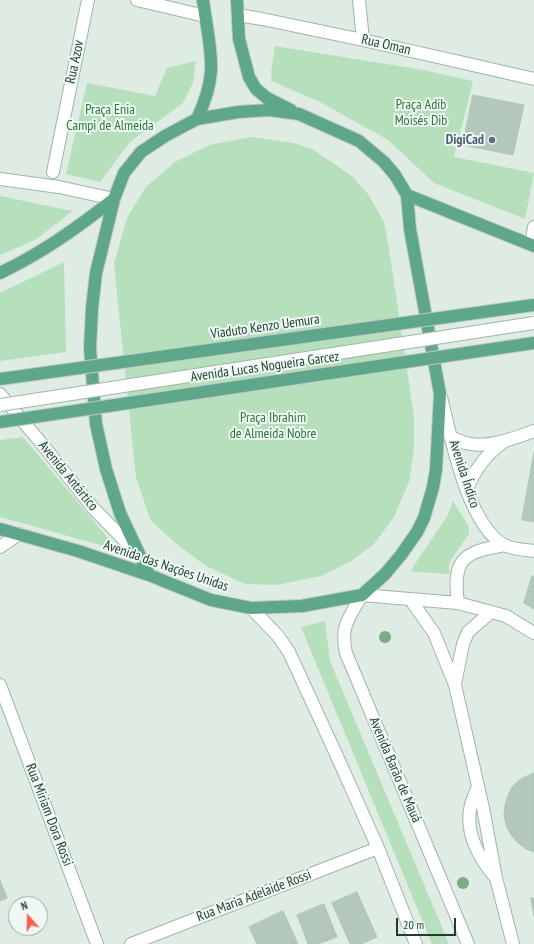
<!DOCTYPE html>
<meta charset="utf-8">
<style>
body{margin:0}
#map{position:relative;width:534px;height:944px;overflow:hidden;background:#dfece4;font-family:"PT Sans Narrow",sans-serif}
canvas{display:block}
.north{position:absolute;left:8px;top:896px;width:40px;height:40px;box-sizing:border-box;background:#eff8f3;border:1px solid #9baea5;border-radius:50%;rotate:340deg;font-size:11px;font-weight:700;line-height:16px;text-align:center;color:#1e3e31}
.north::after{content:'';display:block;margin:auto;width:14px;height:18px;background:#ff5e4a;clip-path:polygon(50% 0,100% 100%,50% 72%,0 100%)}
.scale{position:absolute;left:396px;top:918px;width:60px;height:18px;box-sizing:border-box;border:2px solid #1e3e31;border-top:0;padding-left:5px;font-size:12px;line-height:14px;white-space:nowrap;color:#1e3e31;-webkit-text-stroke:3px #eff8f3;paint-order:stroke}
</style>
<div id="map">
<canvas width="534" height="944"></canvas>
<div class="north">N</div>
<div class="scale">20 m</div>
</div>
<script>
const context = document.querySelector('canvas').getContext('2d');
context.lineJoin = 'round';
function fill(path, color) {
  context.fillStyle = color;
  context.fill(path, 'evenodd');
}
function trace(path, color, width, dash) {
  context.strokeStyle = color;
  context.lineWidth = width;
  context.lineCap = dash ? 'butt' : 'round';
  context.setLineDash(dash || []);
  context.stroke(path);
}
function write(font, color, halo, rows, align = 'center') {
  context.font = font + ' "PT Sans Narrow",sans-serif';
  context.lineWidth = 4;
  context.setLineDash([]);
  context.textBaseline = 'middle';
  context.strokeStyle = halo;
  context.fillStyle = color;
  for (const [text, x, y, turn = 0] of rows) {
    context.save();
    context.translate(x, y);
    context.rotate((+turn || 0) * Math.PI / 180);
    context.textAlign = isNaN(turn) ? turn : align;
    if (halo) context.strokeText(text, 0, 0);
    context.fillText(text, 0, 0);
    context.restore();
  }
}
const green = new Path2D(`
 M275,46L423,70L473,81L454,157L534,173L525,219L434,183L388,140L322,103L272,81L271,73Z
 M196,61L193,83L183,103L130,142L100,182L66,174L87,83L155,96L167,68Z
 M251,137L294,143L312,149L352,176L368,194L384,222L389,249L414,416V449L409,482L394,517L374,544L351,561L321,576L276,585L245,584L206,566L179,546L151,521L136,478L114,264L127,218L146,187L175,162L209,145Z
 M0,196L73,211L35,240L0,255Z
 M64,262L66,352L0,361V293Z
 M23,437L118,550L0,517V440Z
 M453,501L469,527V534L464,541L449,563V574L415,572L411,570L448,515Z
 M325,621L330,661L449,944H432L301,627Z`);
const building = new Path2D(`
 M473,95L524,105L513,155L463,145Z
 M534,452V522L522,520Z
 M532,576H534V609L524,603Z
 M534,773V852L526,849L518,843L511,835L506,825L504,815L505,805L508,795L513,786L521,779Z
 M0,880L7,898L0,901Z
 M357,892L377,937L361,944H350L332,903Z
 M531,898H534V916Z
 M324,904L337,937L318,944H308L297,915Z
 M283,911L298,944H257L249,927Z`);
const minor = new Path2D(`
 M137,0L205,16
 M359,0L363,40
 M238,15L262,19L363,40L534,79
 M53,172L88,0
 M0,179L59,187L114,199
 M531,244L534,227
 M0,394L42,444L93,508L139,555
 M441,397C451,437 467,524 504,545C511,549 526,550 534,551
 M451,437C456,439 461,442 466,443C486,449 515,438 534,431
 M467,489C475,469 487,453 505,441
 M0,547L19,534
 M410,599L434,633L455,685L483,808L496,878L513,944
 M458,603C452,559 463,552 505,545
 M251,608L278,636L289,652L336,754L378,848L416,944
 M455,684L463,644L468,632L491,612
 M0,685L97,944
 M478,786C475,794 471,802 470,810C466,835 480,859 495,877
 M131,944L378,848
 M468,944L346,653C340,626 349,618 362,595L458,603L506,616L534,633`);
const major = new Path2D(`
 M237,0L239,39L249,77L256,89L267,98L291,110
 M197,119C204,104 210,88 211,71C212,48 206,24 203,0
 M407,195L534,246
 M0,273C42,253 77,228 114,199
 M0,529L78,551L149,575L211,600L251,608L302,606L362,595L385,574L401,555L417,532L424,518L433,487L436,470L440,394L410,229L407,195L395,175L384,162L359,141L299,114L269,110L238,112L197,119L165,136L141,152L124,173L114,199L96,273L92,308L90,348L96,424L106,469L120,513L149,575`);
const minorBridge = new Path2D(`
 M0,405L534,323`);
const majorBridge = new Path2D(`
 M0,379L534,305
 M0,422L534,343`);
const trees = [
 [385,637],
 [463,883]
];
const markers = [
 [492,140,4,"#5c6f8a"]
];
const streetNames = [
 ["Rua Oman",386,45,13],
 ["Rua Azov",75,62,-78],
 ["Viaduto Kenzo Uemura",265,327,-8],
 ["Avenida Lucas Nogueira Garcez",265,367,-8],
 ["Avenida Índico",464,474,72],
 ["Avenida Antártico",68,476,51],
 ["Avenida das Nações Unidas",166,566,19],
 ["Avenida Barão de Mauá",395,770,67],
 ["Rua Miriam Dora Rossi",49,815,69],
 ["Rua Maria Adelaide Rossi",254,896,-21]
];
const parkNames = [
 ["Praça Adib",421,105],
 ["Moisés Dib",421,121],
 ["Praça Enia",110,110],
 ["Campi de Almeida",110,126],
 ["Praça Ibrahim",273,418],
 ["de Almeida Nobre",273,434]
];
const serviceNames = [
 ["DigiCad",484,140]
];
fill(green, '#b5e0bb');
fill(building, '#b4c7bd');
trace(building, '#b0c6ba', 1);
trace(minor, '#a1b4ab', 14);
trace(major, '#c0c9c5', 14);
trace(minor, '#fff', 12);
trace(major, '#5ea78a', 12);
trace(minorBridge, '#a1b4ab', 14, []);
trace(majorBridge, '#c0c9c5', 14, []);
trace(minorBridge, '#fff', 12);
trace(majorBridge, '#5ea78a', 12);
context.fillStyle = '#78ad86';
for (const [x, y] of trees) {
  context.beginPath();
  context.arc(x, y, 6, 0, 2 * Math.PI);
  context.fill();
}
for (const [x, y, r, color] of markers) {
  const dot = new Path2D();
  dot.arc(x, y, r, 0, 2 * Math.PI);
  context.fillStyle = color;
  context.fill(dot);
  trace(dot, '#eff8f3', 1.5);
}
write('14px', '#1e3e31', '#eff8f3', streetNames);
write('14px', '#247939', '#eff8f3', parkNames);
write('bold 14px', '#4e5e75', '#eff8f3', serviceNames, 'right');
</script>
